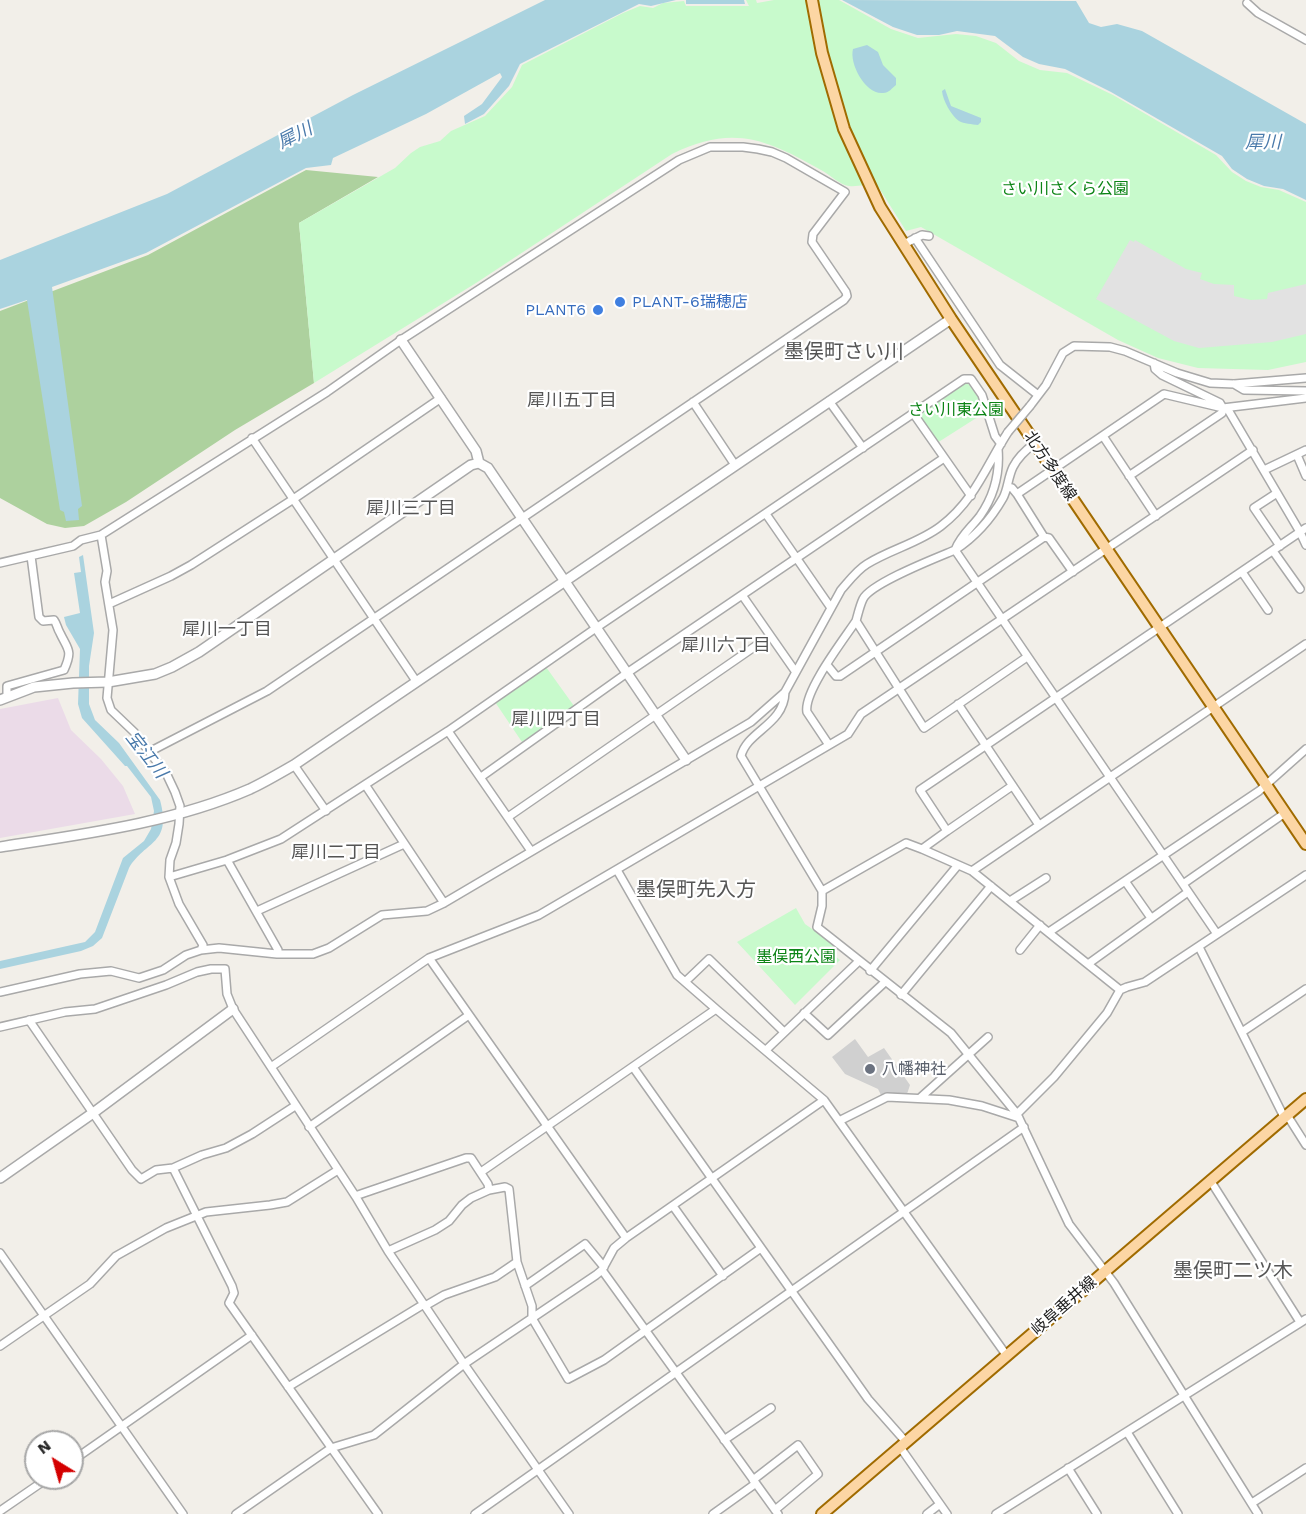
<!DOCTYPE html>
<meta charset="utf-8">
<style>
body{margin:0}
#map{position:relative;width:1306px;height:1514px;overflow:hidden;background:#f2efe9;font-family:"Work Sans",sans-serif}
canvas{display:block}
.north{position:absolute;left:24px;top:1430px;width:60px;height:60px;box-sizing:border-box;background:#fff;border:2px solid #a7a7a7;border-radius:50%;rotate:323deg;font-size:16px;font-weight:700;line-height:24px;text-align:center;color:#222}
.north::after{content:'';display:block;margin:auto;width:21px;height:27px;background:#d40000;clip-path:polygon(50% 0,100% 100%,50% 72%,0 100%)}
</style>
<div id="map">
<canvas width="1306" height="1514"></canvas>
<div class="north">N</div>
</div>
<script>
const context = document.querySelector('canvas').getContext('2d');
context.lineJoin = 'round';
function fill(path, color) {
  context.fillStyle = color;
  context.fill(path, 'evenodd');
}
function trace(path, color, width, dash) {
  context.strokeStyle = color;
  context.lineWidth = width;
  context.lineCap = dash ? 'butt' : 'round';
  context.setLineDash(dash || []);
  context.stroke(path);
}
function write(font, color, halo, rows, align = 'center') {
  context.font = font + ' "Work Sans","Noto Sans JP",sans-serif';
  context.lineWidth = 4.5;
  context.setLineDash([]);
  context.textBaseline = 'middle';
  context.strokeStyle = halo;
  context.fillStyle = color;
  for (const [text, x, y, turn = 0] of rows) {
    context.save();
    context.translate(x, y);
    context.rotate((+turn || 0) * Math.PI / 180);
    context.textAlign = isNaN(turn) ? turn : align;
    if (halo) context.strokeText(text, 0, 0);
    context.fillText(text, 0, 0);
    context.restore();
  }
}
const industrial = new Path2D(`
 M58,698L71,730L101,759L123,786L135,814L0,838V709Z`);
const religious = new Path2D(`
 M855,1039L868,1057L884,1048L910,1085L907,1094L881,1095L878,1089L845,1074L832,1057Z`);
const forest = new Path2D(`
 M306,170L378,177L299,223L314,383L235,430L126,502L84,526L65,528L47,524L0,498V311L148,255Z`);
const park = new Path2D(`
 M746,0H756L757,3L774,0H839L891,29L918,38L956,34L976,36L996,43L1019,61L1040,70L1067,73L1113,95L1216,155L1232,172L1246,181L1261,187L1279,190L1306,202V362L1268,370L1198,368L1158,358L1118,340L921,227L906,231L876,183C868,184 857,187 849,186C840,185 829,174 821,170C767,139 732,124 672,154L476,283L314,383L299,223L395,168L411,153L420,147L440,141L451,131L485,116L512,87L522,65L623,13L640,6L653,8L663,3L684,1L686,6H749Z
 M966,381L978,396L981,415L937,443L918,414Z
 M546,667L574,706L522,742L495,702Z
 M796,908L805,924L835,945L829,951L840,960L795,1005L737,942Z`);
const parking = new Path2D(`
 M1130,240L1134,242L1135,240L1186,269L1202,273L1200,279L1214,284L1234,285V296L1251,300L1267,299L1268,293L1306,284V334L1272,342L1199,348L1174,341L1096,299Z`);
const water = new Path2D(`
 M545,0H676L651,6L639,4L520,64L509,86L484,114L465,124L464,116L482,104L502,77L500,73L426,114L333,158L331,165L306,168L146,253L52,287L82,506L78,509L79,520L66,521L64,512L60,510L27,300L0,309V260L167,194L353,95Z
 M686,0H744L745,4H686Z
 M842,0L1076,1L1089,23L1101,27L1117,24L1142,31L1306,124V200L1283,189L1264,186L1247,179L1232,169L1222,156L1111,92L1065,69L1039,64L1023,57L995,36L957,31L939,35H917L893,27Z
 M867,45L878,52L883,65L896,78V85C892,88 889,93 883,93C866,95 849,64 853,49Z
 M945,89L951,106L981,118V122L978,125C972,124 964,124 959,121C951,115 943,101 942,91Z
 M83,555L94,633L89,666V704L95,720L119,743L160,800C172,845 146,840 129,868L102,938L93,946L81,951L0,969V961L85,942L95,932L123,858L144,841L151,829L154,811L151,797L127,766H125L82,718L78,704L80,649L66,625L64,617L80,613L74,573L81,572L79,557Z`);
const minor = new Path2D(`
 M1247,3L1258,13L1306,40
 M915,238L1000,365L1038,395
 M904,244L922,235L929,236
 M1234,384L1244,390L1306,391
 M829,401L863,448
 M693,402L735,465
 M1030,406L1046,385L1063,353L1074,346L1110,347L1125,351L1177,373L1210,383L1234,384L1306,378
 M1227,408L1300,532L1306,528
 M913,413L971,496
 M1103,436L1156,516
 M252,438L416,681
 M998,449C1000,473 994,496 980,516C971,528 961,535 955,550C975,537 991,519 1003,498C1008,489 1008,477 1013,467C1018,457 1027,449 1035,443
 M1297,455L1306,476
 M1264,470L1306,450
 M1129,476L1222,413L1223,408L1220,403L1162,375L1155,369L1154,363
 M1007,487L1012,488L1017,494L1164,394L1223,408L1306,398
 M1277,493L1254,508L1280,546
 M1017,494L1044,537
 M766,514L831,608
 M101,535L107,571L105,582L113,630L107,698L111,710L134,732L167,775L175,792L180,806L179,824L176,843L170,860L169,877L179,904L203,945L201,950
 M1273,551L1300,589
 M0,563L73,546L81,540L101,535L327,392L401,340L679,160L710,147H743L758,149L772,152L786,158L845,192L813,234L812,242L846,292L847,296L844,300L267,691L149,752
 M1242,572L1268,610
 M742,595L795,671
 M109,604L171,576L191,565L292,500L441,398
 M1027,657L924,728L856,621C858,614 860,605 863,599C871,583 936,558 955,550L1217,934
 M827,665L836,676H840L1044,537L1049,538L1073,572
 M785,692C784,725 747,731 741,756L822,891V906L817,927L951,1033L1017,1114L1069,1224L1114,1283L1258,1514
 M7,697V686L64,670C73,650 68,650 60,633C57,628 57,624 54,620L43,621L39,617L31,556
 M958,704L1039,825
 M448,731L531,851
 M829,745L807,712C803,692 844,639 856,621
 M294,765L326,811
 M481,777L627,673L944,458
 M366,786L444,903
 M508,817L770,636
 M947,831L1012,786
 M227,860L278,950L277,954
 M617,870L677,975L716,1009
 M972,871L1306,644
 M169,877L227,860L281,839L448,731L596,628L964,379H971L982,395L995,436L1001,444
 M1125,881L1151,918
 M1183,884L1285,813
 M822,891L906,843L922,849
 M1010,901L1046,878
 M257,911L404,844
 M1049,932L1259,791L1306,749
 M1199,947L1284,1117
 M1020,950L1040,925
 M429,958L626,1238
 M1088,964L1188,892
 M870,971L958,865
 M685,982L709,959L784,1032
 M1120,990L972,871L922,849L947,831L920,790L1300,532L1306,545
 M0,992L80,974L111,971L139,978L163,970L186,955L201,950L219,948L277,954H313L329,948L382,915L427,911L444,903L751,722L785,692L841,590C849,581 857,570 867,564C891,549 919,543 941,526C975,500 986,466 1008,432
 M901,995L991,886
 M804,1013L828,1035L885,982
 M29,1020L132,1170L141,1179L156,1170L173,1168L232,1286L234,1293L229,1303L378,1514
 M0,1027L65,1012L95,1009L166,985L197,972L211,969H225L227,994L233,1009L356,1197L388,1251L464,1364L569,1514
 M1242,1032L1306,989
 M766,1050L859,961
 M271,1067L429,958L539,915L848,734L861,714L1253,450
 M633,1067L868,1399L906,1442
 M920,1098L988,1037
 M1017,1114L1054,1077L1107,1013L1120,990L1127,987L1145,982L1306,875
 M1287,1115L1306,1145
 M839,1121L887,1097L949,1100L982,1106L1019,1118
 M309,1127L469,1015
 M173,1168L202,1155L226,1148L252,1134L295,1106
 M481,1172L716,1009L824,1100L1007,1356
 M1210,1180L1300,1322
 M356,1197L358,1195L466,1158H471L488,1184L489,1190L505,1187L509,1189L517,1262L532,1306V1318L568,1379L604,1360L761,1248
 M673,1206L723,1276
 M388,1251L435,1230L449,1221L462,1205L471,1198L489,1190
 M0,1253L183,1514
 M602,1270L778,1514
 M525,1286L585,1244L604,1267
 M425,1306L444,1295L495,1277L517,1262
 M0,1346L90,1284L116,1256L166,1228L206,1212L270,1205L287,1202L338,1170
 M288,1387L424,1304
 M1127,1432L1178,1514
 M724,1440L771,1408
 M900,1447L947,1514
 M72,1461L252,1335
 M1068,1468L1097,1514
 M753,1480L798,1445L818,1474L775,1510
 M1252,1503L1306,1468
 M0,1511L48,1478
 M236,1514L331,1448L374,1435L464,1364L596,1275L602,1270L614,1248L626,1238L824,1100
 M475,1514L1024,1127
 M713,1514L755,1484
 M927,1514L940,1504
 M996,1514L1306,1319`);
const tertiary = new Path2D(`
 M401,340L476,451L479,463
 M0,700L34,687L73,683L108,682L155,674L172,667L199,652L471,465L479,463L488,468L686,760
 M0,847C84,834 172,823 250,789C265,782 280,773 294,765L951,319
 M0,1178L93,1113L233,1009`);
const primary = new Path2D(`
 M812,0L822,53L844,129L880,207L951,319L1306,844
 M822,1514L1306,1099`);
const minorBridge = new Path2D(`
 M1008,432L1030,406`);
const markers = [
 [620,302,6,"#3f7fe0"],
 [598,310,6,"#3f7fe0"],
 [870,1069,6,"#6b7280"]
];
const parkNames = [
 ["さい川さくら公園",1065,189],
 ["さい川東公園",956,410],
 ["墨俣西公園",796,957]
];
const shopNames = [
 ["PLANT-6瑞穂店",632,302],
 ["PLANT6",586,310,"right"]
];
const streetNames = [
 ["北方多度線",1050,466,56],
 ["岐阜垂井線",1064,1306,-41]
];
const worshipNames = [
 ["八幡神社",882,1069]
];
const waterNames = [
 ["犀川",295,136,-27],
 ["犀川",1263,143],
 ["宝江川",146,755,52]
];
const neighbourhoodNames = [
 ["犀川五丁目",572,401],
 ["犀川三丁目",411,509],
 ["犀川一丁目",227,630],
 ["犀川六丁目",726,646],
 ["犀川四丁目",556,720],
 ["犀川二丁目",336,853]
];
const quarterNames = [
 ["墨俣町さい川",844,352],
 ["墨俣町先入方",696,890],
 ["墨俣町二ツ木",1233,1271]
];
fill(industrial, '#ebdbe8');
fill(religious, '#d0d0d0');
fill(forest, '#add19e');
fill(park, '#c8facc');
fill(parking, '#e2e2e2');
fill(water, '#aad3df');
trace(minor, '#a9a9a9', 10);
trace(tertiary, '#a9a9a9', 12);
trace(primary, '#a06b00', 14);
trace(minor, '#fff', 7);
trace(tertiary, '#fff', 9);
trace(primary, '#fcd6a4', 10);
trace(minorBridge, '#a9a9a9', 10, []);
trace(minorBridge, '#fff', 7);
for (const [x, y, r, color] of markers) {
  const dot = new Path2D();
  dot.arc(x, y, r, 0, 2 * Math.PI);
  context.fillStyle = color;
  context.fill(dot);
  trace(dot, '#fff', 2);
}
write('16px', '#0c8416', '#fff', parkNames);
write('16px', '#366cbe', '#fff', shopNames, 'left');
write('16px', '#222', '#fff', streetNames);
write('16px', '#5b616d', '#fff', worshipNames, 'left');
write('italic 18px', '#4a7aab', '#fff', waterNames);
write('18px', '#555', '#fff', neighbourhoodNames);
write('20px', '#555', '#fff', quarterNames);
</script>
